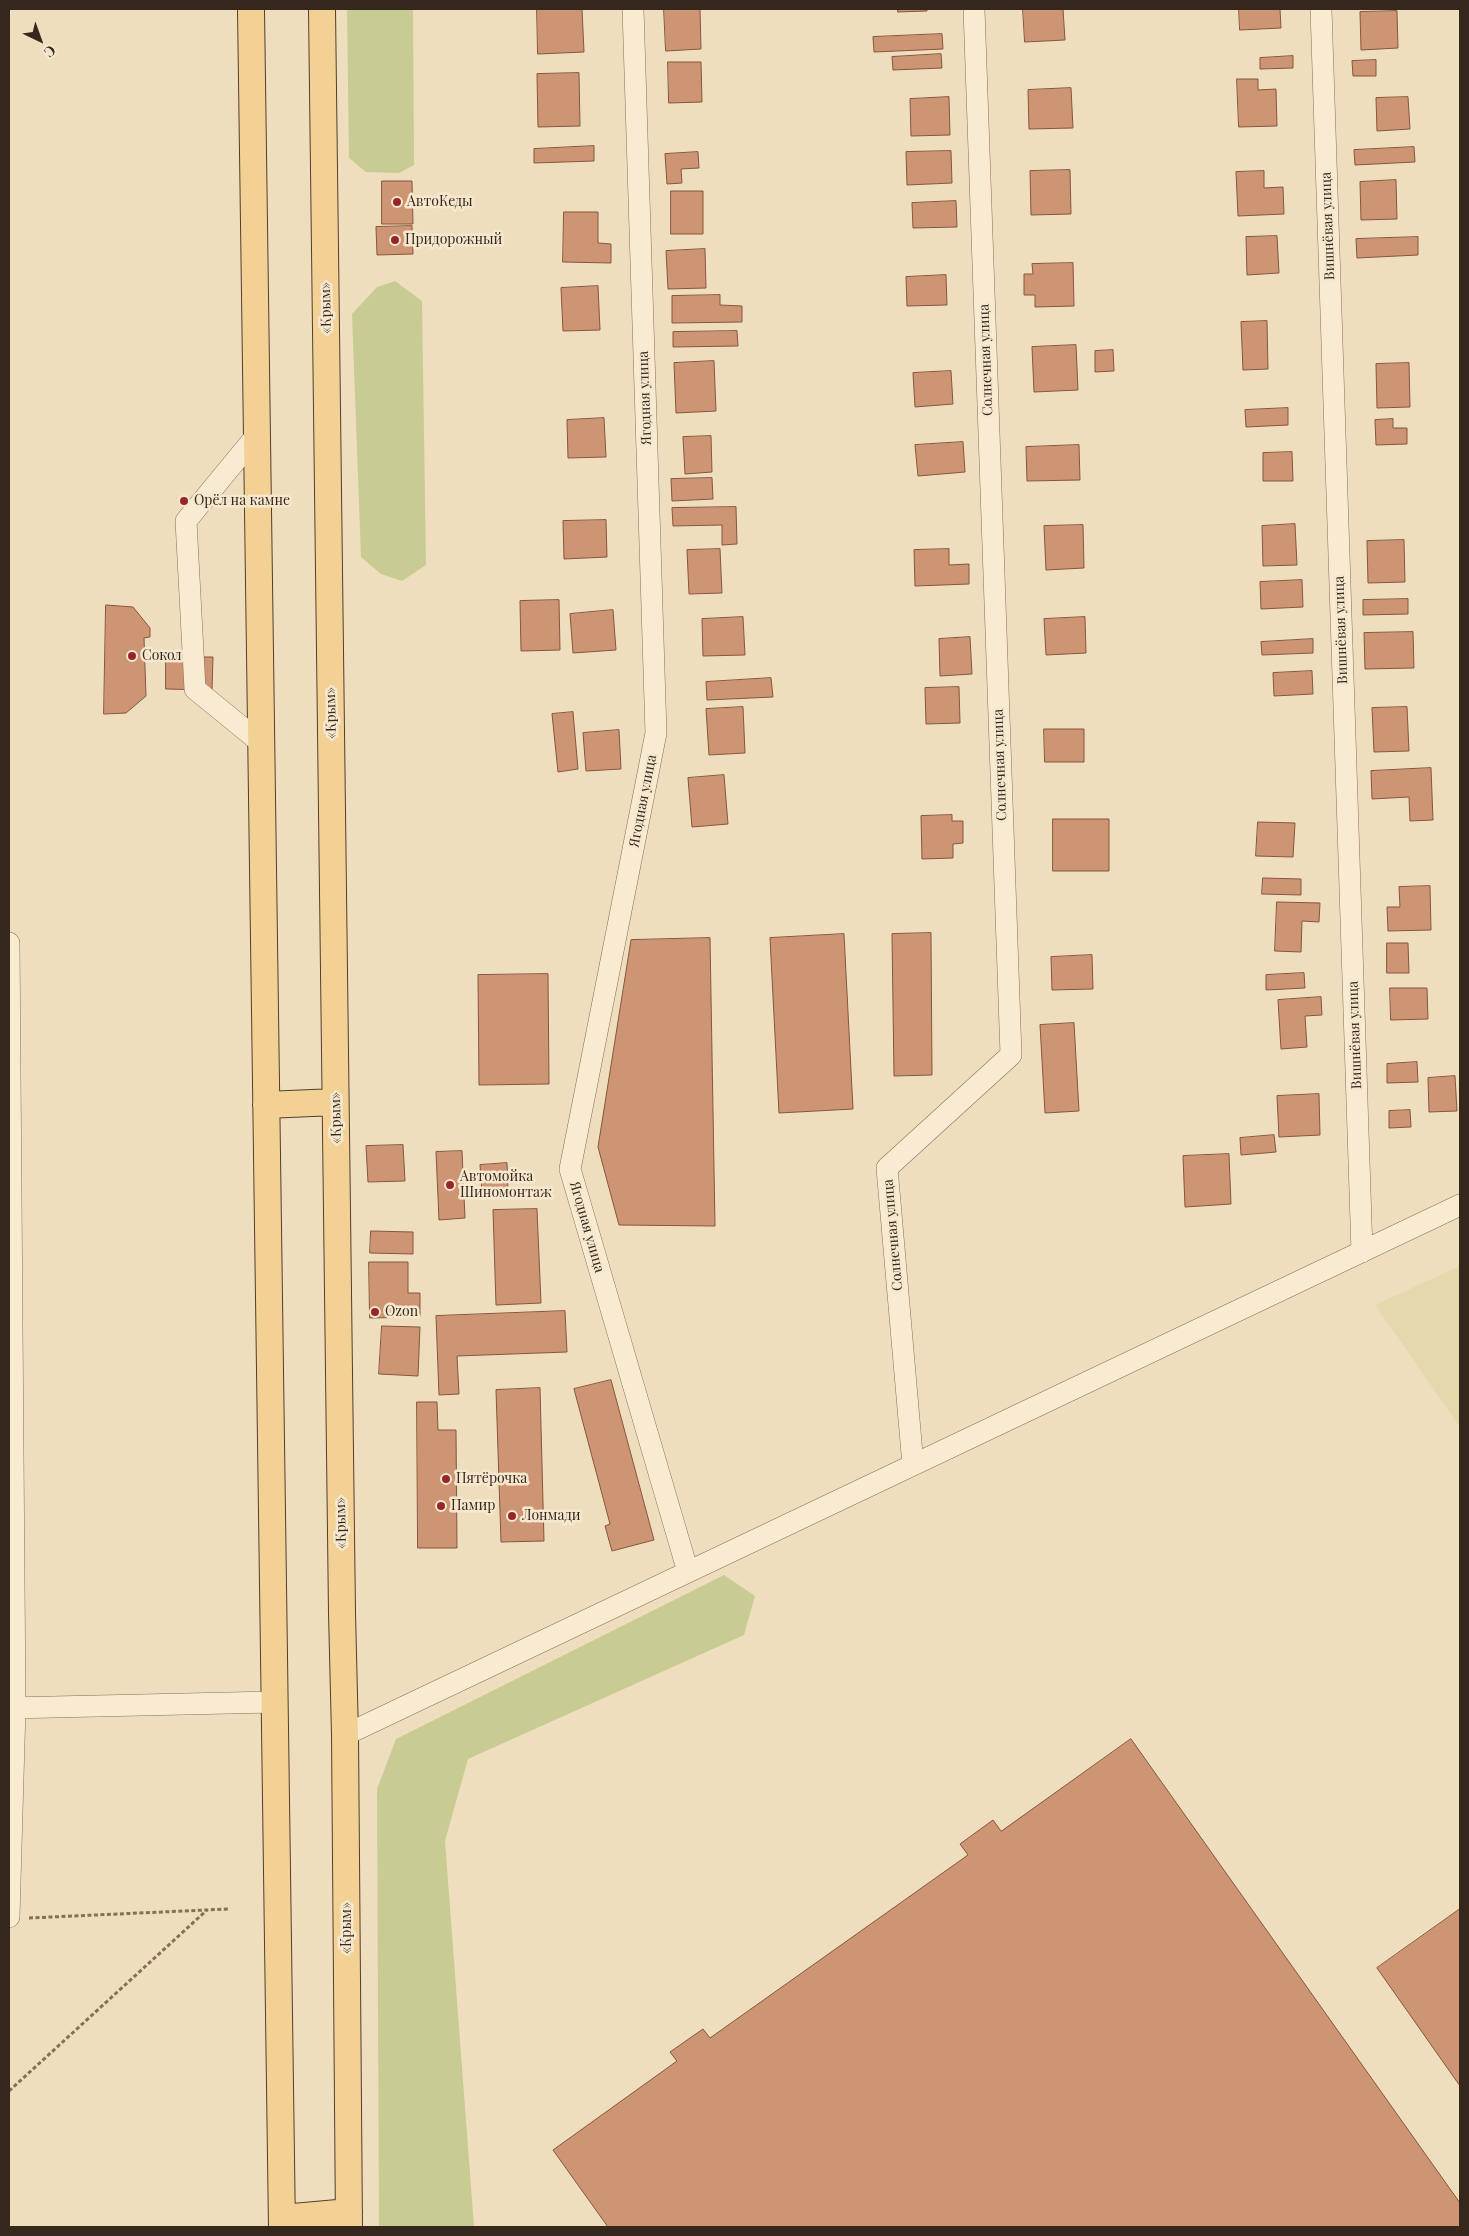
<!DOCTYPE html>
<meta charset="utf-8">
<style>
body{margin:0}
#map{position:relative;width:1469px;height:2236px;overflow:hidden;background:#eedebe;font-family:"Playfair Display",serif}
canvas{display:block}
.frame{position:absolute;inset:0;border:10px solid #36271c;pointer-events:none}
.north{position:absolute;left:15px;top:15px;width:50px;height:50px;-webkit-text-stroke:4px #f6e8ce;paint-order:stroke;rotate:138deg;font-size:14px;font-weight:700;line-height:20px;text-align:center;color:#36271c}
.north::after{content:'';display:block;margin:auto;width:18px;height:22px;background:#36271c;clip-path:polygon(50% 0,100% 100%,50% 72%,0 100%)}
</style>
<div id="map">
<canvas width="1469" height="2236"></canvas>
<div class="frame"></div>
<div class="north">С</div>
</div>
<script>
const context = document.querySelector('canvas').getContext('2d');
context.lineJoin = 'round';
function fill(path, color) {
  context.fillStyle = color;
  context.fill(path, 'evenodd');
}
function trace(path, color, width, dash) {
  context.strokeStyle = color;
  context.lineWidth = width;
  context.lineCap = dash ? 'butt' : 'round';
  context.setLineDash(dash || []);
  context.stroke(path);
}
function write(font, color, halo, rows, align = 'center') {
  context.font = font + ' "Playfair Display",serif';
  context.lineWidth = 5;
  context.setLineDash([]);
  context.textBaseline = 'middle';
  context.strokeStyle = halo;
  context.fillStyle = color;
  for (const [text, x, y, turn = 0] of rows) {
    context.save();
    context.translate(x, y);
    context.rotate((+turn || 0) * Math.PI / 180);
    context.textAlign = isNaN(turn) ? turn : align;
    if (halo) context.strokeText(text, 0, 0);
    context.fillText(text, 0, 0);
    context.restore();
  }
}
const farmland = new Path2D(`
 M1460,1266V1427L1375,1305Z`);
const green = new Path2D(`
 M347,9H413L414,165L399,173L366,172L349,158Z
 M395,281L422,301L426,565L402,581L381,574L361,557L352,314L377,287Z
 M724,1575L755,1596L744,1635L468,1759L445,1841L474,2227H379L377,1789L396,1739Z`);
const building = new Path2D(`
 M537,9H582L584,52L538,54Z
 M664,9H700L701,49L666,51Z
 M898,9H927V11L898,12Z
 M1023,9H1063L1065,40L1025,42Z
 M1239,9H1280L1281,28L1240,30Z
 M1397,11L1398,48L1361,50L1360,12Z
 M942,34L943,49L874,52L873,37Z
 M941,54L942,68L893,70L892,57Z
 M1293,56V68L1260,69V58Z
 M1376,60V76H1353L1352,61Z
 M668,62H701L702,102L669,103Z
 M579,73L580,126L538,127L537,74Z
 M1237,79H1258V90L1276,89L1277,126L1239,127Z
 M1071,88L1073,128L1029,129L1028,90Z
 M949,97L950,135L911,136L910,99Z
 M1408,97L1410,129L1377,131L1376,98Z
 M594,146V161L534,163V149Z
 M1414,147L1415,162L1355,165L1354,150Z
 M951,151L952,183L907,185L906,152Z
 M698,152L699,168L681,169L682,183L667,184L665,154Z
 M1070,170L1071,214L1031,215L1030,171Z
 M1264,171V188L1283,187L1284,214L1238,216L1236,172Z
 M1396,180L1397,219L1361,220L1360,182Z
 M382,181H412L413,224H382Z
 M671,191H703V234H671Z
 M956,201L957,227L913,228L912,203Z
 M564,212H598V243L611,244V263L563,262Z
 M412,226L413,254L377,255L376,227Z
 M1277,236L1279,273L1247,275L1246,237Z
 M1418,237V255L1357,258L1356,239Z
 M705,249L706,288L668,289L666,251Z
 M1073,263L1074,306L1035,307V295H1024V274H1033L1032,264Z
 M946,275L947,305L907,306L906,277Z
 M598,286L600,330L563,331L561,288Z
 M720,295V305L742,306V322L672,323V296Z
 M1267,321L1268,369L1243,370L1241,322Z
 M737,331L738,346L673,347V332Z
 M1076,345L1078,390L1034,392L1032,347Z
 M1113,350L1114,371L1095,372V351Z
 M714,361L716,411L676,413L674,363Z
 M1409,363L1410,407L1377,408L1376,364Z
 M951,371L953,404L915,407L913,373Z
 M1288,408V425L1246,427L1245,410Z
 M604,418L606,457L568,458L567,420Z
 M1393,419V428H1407V444L1376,445L1375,420Z
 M711,436L712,472L685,474L683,437Z
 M963,442L965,472L918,476L915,445Z
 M1079,445L1080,480L1027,481L1026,447Z
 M1292,452L1293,481H1263V453Z
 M712,478L713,499L672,501L671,479Z
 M736,507L737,544L722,545V525L673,526L672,508Z
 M606,520L607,557L564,559L563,521Z
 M1295,524L1297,565L1263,566L1262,526Z
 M1083,525L1084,568L1046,570L1044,526Z
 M1404,540L1405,582L1368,583L1367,541Z
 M720,549L722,593L689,594L687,550Z
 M949,549V565L969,564V584L915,586L914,550Z
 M1302,580L1303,607L1261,609L1260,582Z
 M1408,599V614L1363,615V600Z
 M559,600L560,650L521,651L520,601Z
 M106,605L133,607L150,628V637L144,638L146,696L126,713L104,714Z
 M613,610L616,650L573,653L570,614Z
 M743,617L745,655L703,656L702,619Z
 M1085,617L1086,653L1046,655L1044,619Z
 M1413,632L1414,668L1365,669L1364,633Z
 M970,637L972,674L940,676L939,639Z
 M1313,639V653L1262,655L1261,642Z
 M166,657H213L212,690L166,689Z
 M1312,671L1313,694L1274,696L1273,673Z
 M771,678L773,697L707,700L706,682Z
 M959,687L960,723L926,724L925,688Z
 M743,707L745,753L709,755L706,709Z
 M1407,707L1409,751L1374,752L1372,708Z
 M573,712L578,769L558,772L552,714Z
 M1044,729H1084V762H1045Z
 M619,730L621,769L586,771L583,733Z
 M1431,768L1433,820L1410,821L1409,797L1372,799L1371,771Z
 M724,775L728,824L692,827L688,778Z
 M952,815V821H963V843L953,844V858L922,859L921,816Z
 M1053,819H1109V871H1053Z
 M1258,822L1295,823L1293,857L1256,856Z
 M1263,878L1301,879V895L1262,894Z
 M1430,886L1431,930L1388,931L1387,907H1400L1399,887Z
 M1277,902L1320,903L1319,922L1302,921L1301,952L1275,951Z
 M931,933L932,1075L894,1076L892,934Z
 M844,934L853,1109L779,1113L770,938Z
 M710,938L715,1226L619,1225L598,1147L631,940Z
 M1387,943H1408L1409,973H1387Z
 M1092,955L1093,989L1052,990L1051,957Z
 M1304,973L1305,988L1266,990V975Z
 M548,974L549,1084L479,1085L478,975Z
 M1390,988H1427L1428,1019L1391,1020Z
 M1321,997L1322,1015L1305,1016L1307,1047L1281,1049L1278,1000Z
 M1074,1023L1079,1111L1045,1113L1040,1025Z
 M1417,1062L1418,1082L1387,1083V1064Z
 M1455,1076L1457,1111L1429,1112L1428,1078Z
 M1319,1094L1320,1135L1279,1137L1277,1096Z
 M1410,1110L1411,1127L1389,1128V1111Z
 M1274,1135L1276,1152L1241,1155L1240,1138Z
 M403,1145L405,1181L368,1182L366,1146Z
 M462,1151L465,1218L439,1220L436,1152Z
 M1229,1154L1231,1204L1185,1207L1183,1156Z
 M507,1163L508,1192L482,1193L480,1165Z
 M537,1209L541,1303L496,1305L493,1210Z
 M371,1231L413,1232V1254L370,1253Z
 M369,1262H408V1293H420V1317L370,1318Z
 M565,1311L567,1352L457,1356L459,1394L439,1395L436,1316Z
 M382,1326L420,1327L418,1376L379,1374Z
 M611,1380L654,1540L612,1551L605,1526L610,1524L574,1389Z
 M540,1388L544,1541L501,1542L496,1390Z
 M417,1402H437L438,1430H456L457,1548H418Z
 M1131,1739L1460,2203V2227H608L553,2150L677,2061L670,2052L703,2029L710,2038L968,1855L960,1844L993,1820L1001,1831Z
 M1460,1909V2086L1377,1968Z`);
const path = new Path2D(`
 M29,1918L228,1909
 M9,2091L207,1910`);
const minor = new Path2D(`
 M633,9L656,733L570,1169L688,1572
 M1321,9L1362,1252
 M256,436L186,521L195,689L260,742
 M9,943L15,1708L9,1917
 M913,1465L887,1168L1011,1055L974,9
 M9,1708L273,1702
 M345,1735L1460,1205`);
const major = new Path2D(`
 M251,9L282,2227
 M322,9L342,1613L345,1735L349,2227
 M266,1105L335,1102
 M282,2218L349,2212`);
const markers = [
 [397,202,5,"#96262c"],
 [395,240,5,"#96262c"],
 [184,501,5,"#96262c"],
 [132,656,5,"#96262c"],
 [450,1185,5,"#96262c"],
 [375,1312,5,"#96262c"],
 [446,1479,5,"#96262c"],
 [441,1506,5,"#96262c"],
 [512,1516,5,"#96262c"]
];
const poiNames = [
 ["АвтоКеды",407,202],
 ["Придорожный",405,240],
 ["Орёл на камне",194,501],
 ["Сокол",142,656],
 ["Автомойка",460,1177],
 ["Шиномонтаж",460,1193],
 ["Ozon",385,1312],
 ["Пятёрочка",456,1479],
 ["Памир",451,1506],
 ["Лонмади",522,1516]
];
const streetNames = [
 ["Вишнёвая улица",1328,226,-92],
 ["«Крым»",326,308,-91],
 ["Солнечная улица",986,360,-92],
 ["Ягодная улица",645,398,-92],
 ["Вишнёвая улица",1341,630,-92],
 ["«Крым»",331,713,-91],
 ["Солнечная улица",1000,765,-92],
 ["Ягодная улица",643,801,-79],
 ["Вишнёвая улица",1355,1035,-92],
 ["«Крым»",336,1118,-91],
 ["Ягодная улица",587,1227,74],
 ["Солнечная улица",893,1235,-95],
 ["«Крым»",341,1523,-91],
 ["«Крым»",347,1928,-90]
];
fill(farmland, '#e4d8ac');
fill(green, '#c8cc93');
fill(building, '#cd9574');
trace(building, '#86563c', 1);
trace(minor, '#876e57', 22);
trace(major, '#543d2c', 28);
trace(path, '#876e57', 3, [4, 2.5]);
trace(minor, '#f9ebd2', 21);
trace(major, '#f3d195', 26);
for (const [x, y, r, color] of markers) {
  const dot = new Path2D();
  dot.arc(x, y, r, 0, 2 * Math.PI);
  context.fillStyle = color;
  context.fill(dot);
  trace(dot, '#f6e8ce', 2);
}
write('14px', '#36271c', '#f6e8ce', poiNames, 'left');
write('14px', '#36271c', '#f6e8ce', streetNames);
</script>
